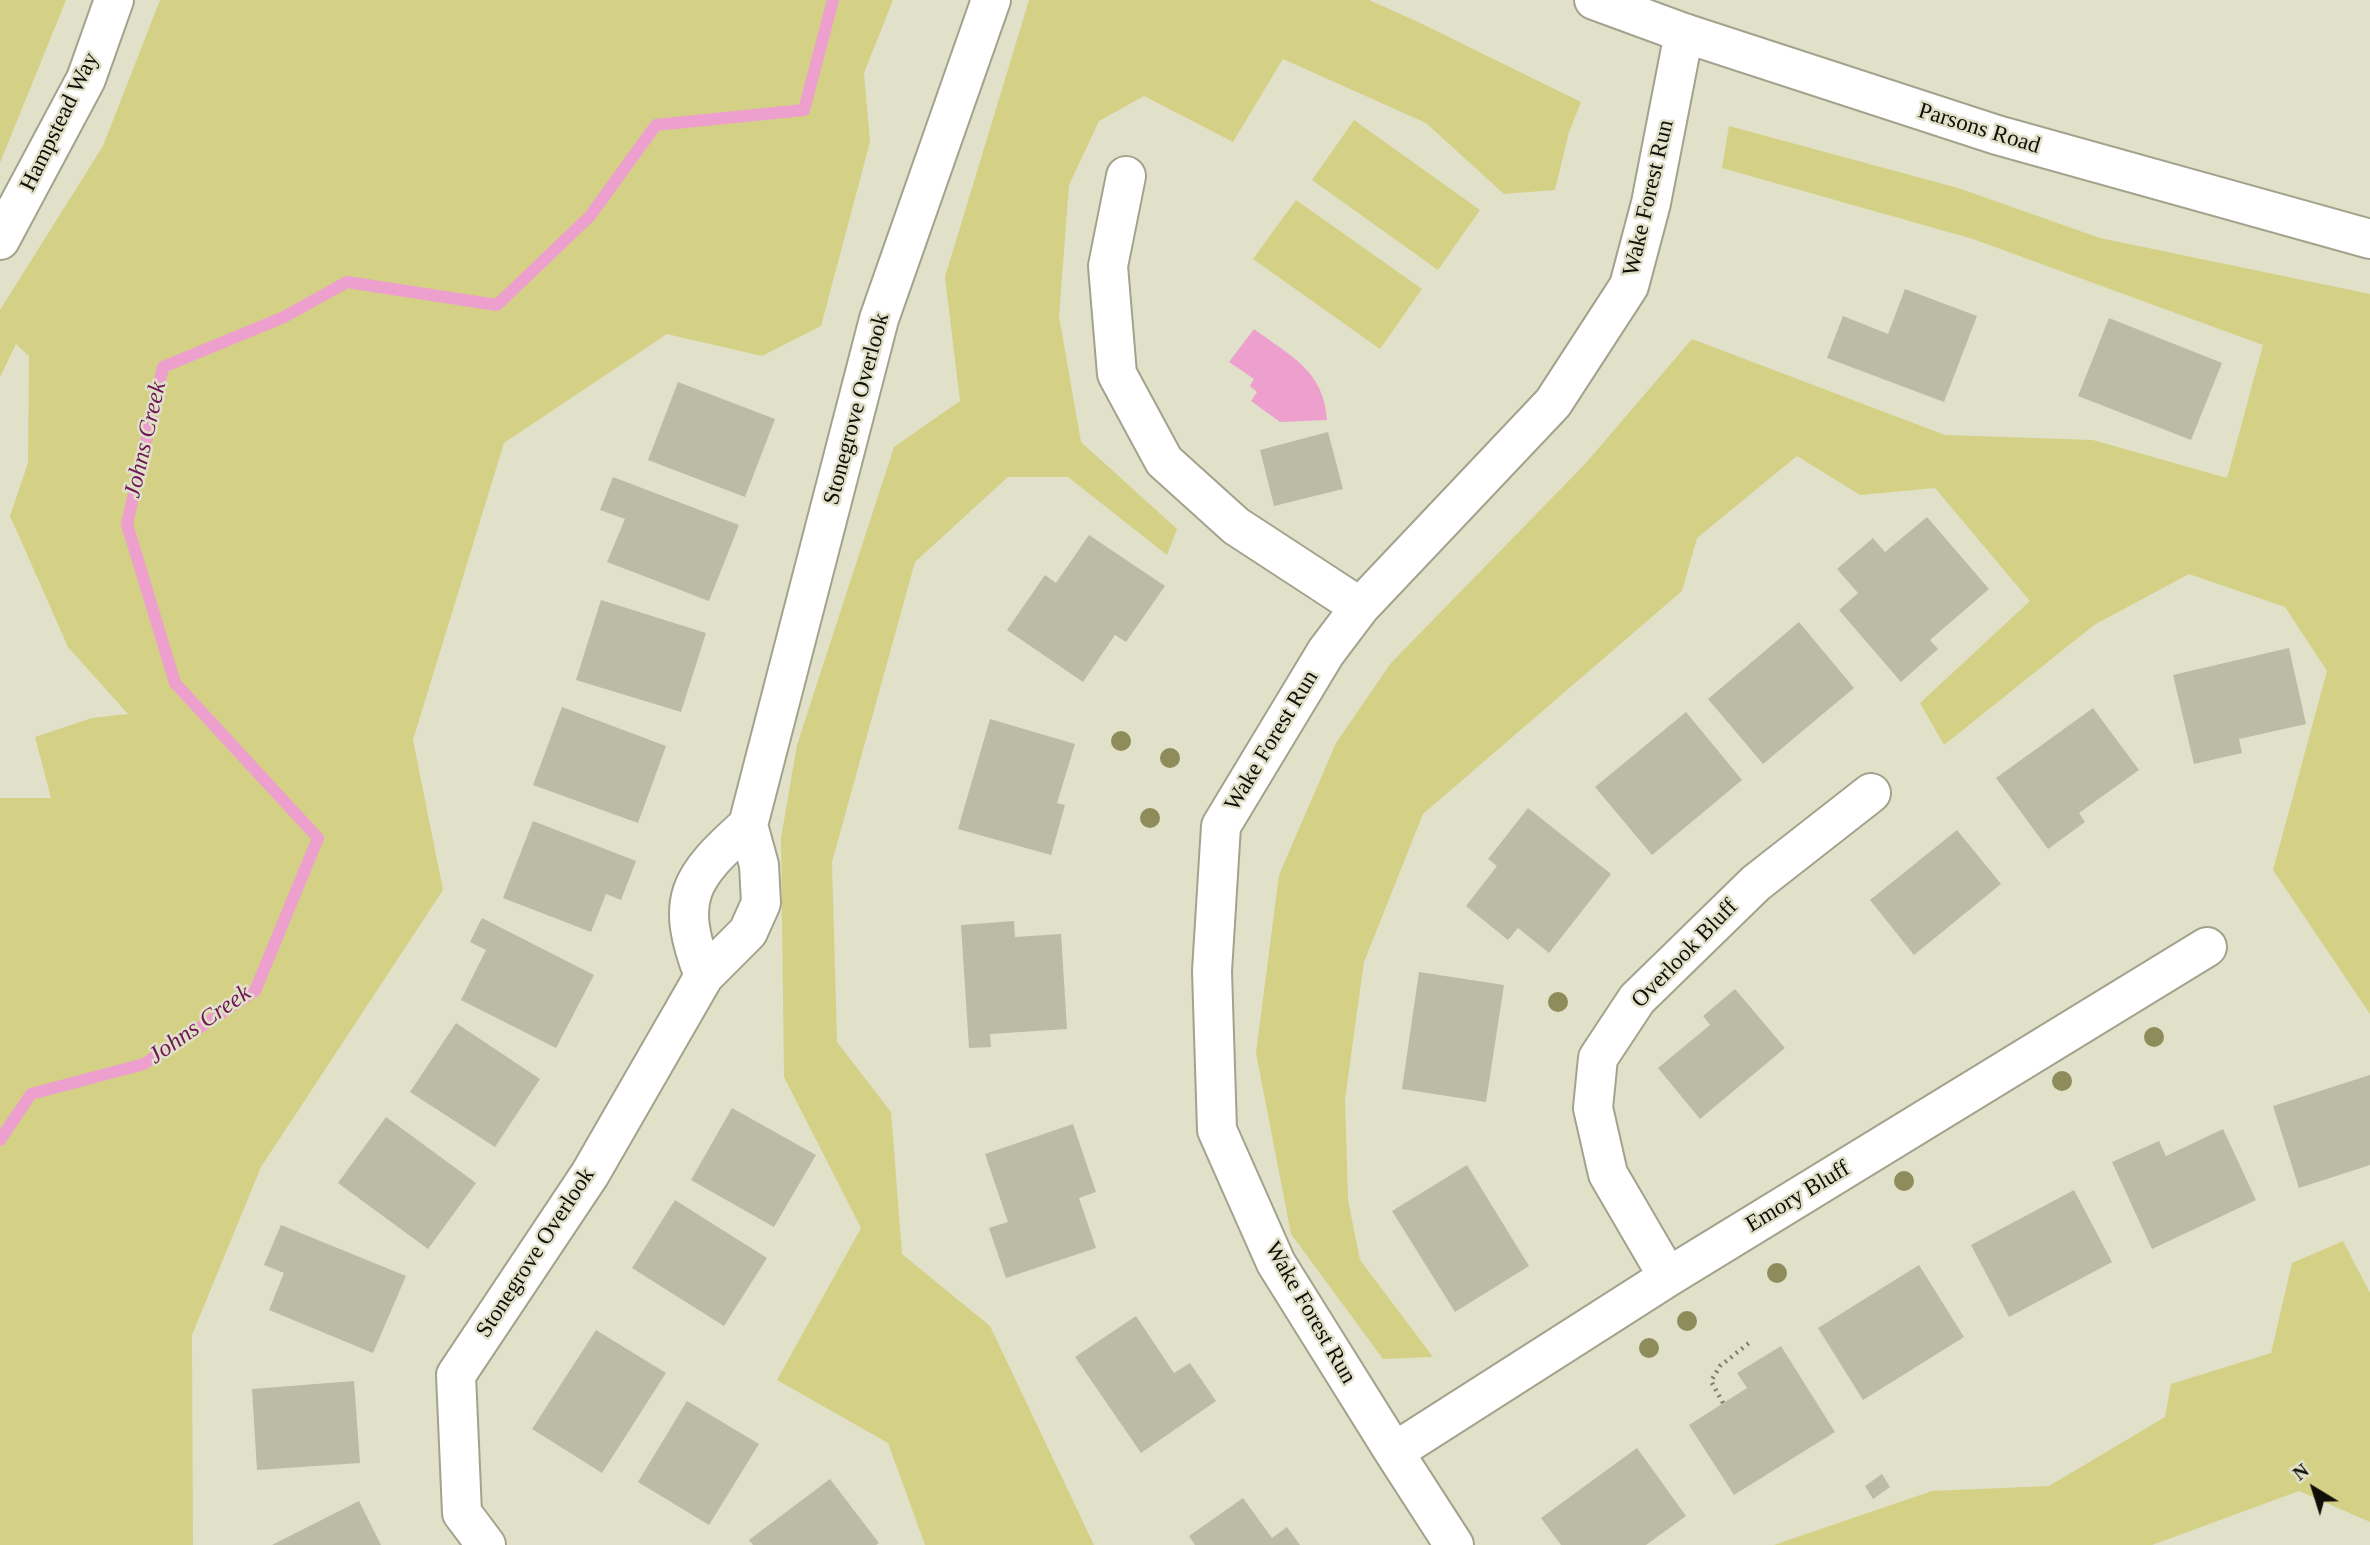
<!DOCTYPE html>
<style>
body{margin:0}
#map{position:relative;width:2370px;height:1545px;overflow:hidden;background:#e1e1ca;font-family:Georgia,serif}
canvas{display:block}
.north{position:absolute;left:2279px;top:1454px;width:70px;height:70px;-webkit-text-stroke:5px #e1e1ca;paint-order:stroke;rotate:322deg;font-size:19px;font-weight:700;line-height:28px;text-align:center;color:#0f0e07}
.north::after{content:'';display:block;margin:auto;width:24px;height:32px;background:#0f0e07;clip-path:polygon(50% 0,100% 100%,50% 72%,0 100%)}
</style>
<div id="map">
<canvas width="2370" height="1545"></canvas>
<div class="north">N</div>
</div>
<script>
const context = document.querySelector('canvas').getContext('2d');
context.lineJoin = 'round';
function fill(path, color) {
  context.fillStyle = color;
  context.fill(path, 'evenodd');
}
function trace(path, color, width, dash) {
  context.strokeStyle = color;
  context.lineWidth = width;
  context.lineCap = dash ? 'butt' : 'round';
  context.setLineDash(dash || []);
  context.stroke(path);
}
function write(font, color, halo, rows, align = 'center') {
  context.font = font + ' Georgia,serif';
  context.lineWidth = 5;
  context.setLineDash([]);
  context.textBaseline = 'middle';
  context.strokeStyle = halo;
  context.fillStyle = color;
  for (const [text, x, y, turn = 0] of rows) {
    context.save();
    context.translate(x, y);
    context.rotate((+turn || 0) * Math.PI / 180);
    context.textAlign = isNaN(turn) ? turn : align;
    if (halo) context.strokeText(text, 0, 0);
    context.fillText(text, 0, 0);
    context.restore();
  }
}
const green = new Path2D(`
 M0,0H66L0,163Z
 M160,0H893L864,73L870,142L821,326L762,356L667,334L504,443L413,740L443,890L261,1167L192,1335L193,1545H0V798H51L35,737L92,718L128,714L68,647L10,516L28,463L29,356L16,344L0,377V310L103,146Z
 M1029,0H1369L1418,22L1581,102L1569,132L1555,190L1504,194L1426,123L1283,59L1233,142L1144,96L1099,121L1069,185L1059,316L1081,442L1177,529L1167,555L1068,477H1008L915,562L832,862L837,1042L891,1112L902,1254L990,1326L1094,1545H925L888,1443L777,1380L861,1228L784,1077L781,838L797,745L894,447L960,401L945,277Z
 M1354,120L1480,210L1438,270L1312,180Z
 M1729,126L1958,188L2100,238L2370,294V1014L2273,870L2327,671L2285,607L2189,574L2094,625L1944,745L1920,703L2030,601L1935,488L1860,495L1797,456L1697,538L1682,591L1423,814L1364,962L1345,1099L1348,1200L1360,1260L1433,1357L1383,1359L1291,1234L1256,1053L1279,875L1336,743L1391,663L1585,464L1692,339L1945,435L2093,440L2227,478L2263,345L1973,239L1722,168Z
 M1296,200L1422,289L1380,349L1253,259Z
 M2343,1241L2370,1293V1522L2299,1491L2152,1545H1774L1932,1491L2049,1486L2165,1417L2171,1384L2271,1353L2292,1263Z`);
const water = new Path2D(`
 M1254,329C1290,356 1324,370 1327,420L1280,422L1251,401L1257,392L1250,386L1254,379L1229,362Z`);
const stream = new Path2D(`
 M0,1140L31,1094L144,1064L255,991L318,838L175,683L127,524L163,367L284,317L347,282L497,305L590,216L656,125L804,110L833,0`);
const building = new Path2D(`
 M1905,289L1977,316L1944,402L1827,358L1843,316L1888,334Z
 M2109,318L2222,363L2191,440L2078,396Z
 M678,382L775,419L745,497L648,460Z
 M1328,432L1343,489L1274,506L1260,450Z
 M613,477L739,525L709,601L607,562L625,519L600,510Z
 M1927,517L1989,589L1930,640L1938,649L1901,682L1839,610L1858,593L1837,569L1873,538L1885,552Z
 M1089,535L1165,586L1126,642L1115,635L1083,682L1007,630L1045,575L1056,583Z
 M601,600L706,633L681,712L576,680Z
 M1799,622L1854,688L1763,764L1708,699Z
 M2289,648L2306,724L2239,739L2242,753L2194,764L2173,675Z
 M562,707L666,746L638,823L533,785Z
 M2093,708L2139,770L2079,813L2085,822L2048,849L1996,778Z
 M1686,712L1742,780L1652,855L1595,787Z
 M990,719L1075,744L1057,803L1065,805L1051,855L958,829Z
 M1528,808L1611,874L1549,953L1518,928L1508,940L1466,906L1497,866L1488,859Z
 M533,821L636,861L621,900L606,894L591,932L503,898Z
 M1957,830L2001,884L1914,955L1870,900Z
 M482,918L594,975L556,1048L461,1000L486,950L470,942Z
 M1014,921L1015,937L1061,934L1067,1029L990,1034L991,1047L969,1048L961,925Z
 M1419,972L1504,985L1486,1102L1402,1089Z
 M1735,989L1785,1048L1700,1119L1658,1068L1710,1025L1703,1016Z
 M456,1023L540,1079L495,1147L410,1092Z
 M2370,1075V1165L2299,1188L2273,1106Z
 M732,1108L816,1155L774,1227L691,1180Z
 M386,1117L476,1183L428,1249L338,1183Z
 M1073,1124L1096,1192L1079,1198L1096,1248L1006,1278L989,1228L1008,1222L985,1154Z
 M2223,1129L2256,1200L2152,1249L2112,1162L2159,1141L2166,1156Z
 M1467,1165L1529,1266L1455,1312L1392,1211Z
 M2074,1190L2112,1262L2009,1317L1971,1245Z
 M675,1200L767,1258L724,1326L632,1268Z
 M281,1225L406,1276L373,1353L269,1310L284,1273L264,1265Z
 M1919,1265L1964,1337L1863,1400L1818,1328Z
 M1136,1316L1174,1373L1190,1363L1216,1401L1141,1453L1075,1357Z
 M596,1330L666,1373L602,1473L532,1429Z
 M1781,1346L1835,1432L1734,1495L1689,1425L1747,1388L1737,1373Z
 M354,1381L360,1463L257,1470L252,1389Z
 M687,1401L759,1444L709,1525L638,1482Z
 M1637,1448L1686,1516L1646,1545H1561L1541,1518Z
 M1882,1474L1890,1487L1873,1499L1865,1486Z
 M830,1479L879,1543L876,1545H753L749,1540Z
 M1243,1498L1272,1538L1287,1527L1300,1545H1195L1189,1536Z
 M359,1501L381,1545H272Z`);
const path = new Path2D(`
 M1723,1403L1711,1381L1720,1366L1749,1343`);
const minor = new Path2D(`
 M1594,0L1684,33L1997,135L2370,239
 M1126,176L1108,266L1117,374L1164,461L1236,526L1360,607
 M0,240L86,79L114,0
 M748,825L879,319L991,0
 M1668,1277L1608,1174L1593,1108L1598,1058L1637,999L1756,883L1871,793
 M1394,1452L1668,1277L2207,947
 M486,1545L462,1513L456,1375L590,1174L704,976L748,932L761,903L759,865L748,825C689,878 674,898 704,976
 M1454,1545L1394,1452L1276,1263L1217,1130L1212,971L1221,826L1326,652L1360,607L1553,403L1629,286L1651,203L1684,33`);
const trees = [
 [1121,741],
 [1170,758],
 [1150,818],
 [1558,1002],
 [2154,1037],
 [2062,1081],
 [1904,1181],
 [1777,1273],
 [1687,1321],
 [1649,1348]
];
const streetNames = [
 ["Hampstead Way",60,122,-64],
 ["Parsons Road",1979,129,17],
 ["Wake Forest Run",1649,198,-77],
 ["Stonegrove Overlook",857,409,-75],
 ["Wake Forest Run",1272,741,-59],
 ["Overlook Bluff",1685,954,-46],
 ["Emory Bluff",1798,1197,-31],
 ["Stonegrove Overlook",536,1253,-57],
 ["Wake Forest Run",1310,1313,60]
];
const waterNames = [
 ["Johns Creek",146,440,-77],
 ["Johns Creek",200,1025,-35]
];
fill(green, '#d4d085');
fill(water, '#ed9fce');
trace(stream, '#ed9fce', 12);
fill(building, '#bcbba5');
trace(minor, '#a3a28c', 42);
trace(path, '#7f7e6f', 4.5, [2, 5]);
trace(minor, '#fff', 38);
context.fillStyle = '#8e8c5b';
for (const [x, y] of trees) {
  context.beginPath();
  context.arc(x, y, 10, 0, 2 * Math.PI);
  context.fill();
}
write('23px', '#0f0e07', '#e1e1ca', streetNames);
write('italic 24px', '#701655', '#e1e1ca', waterNames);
</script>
